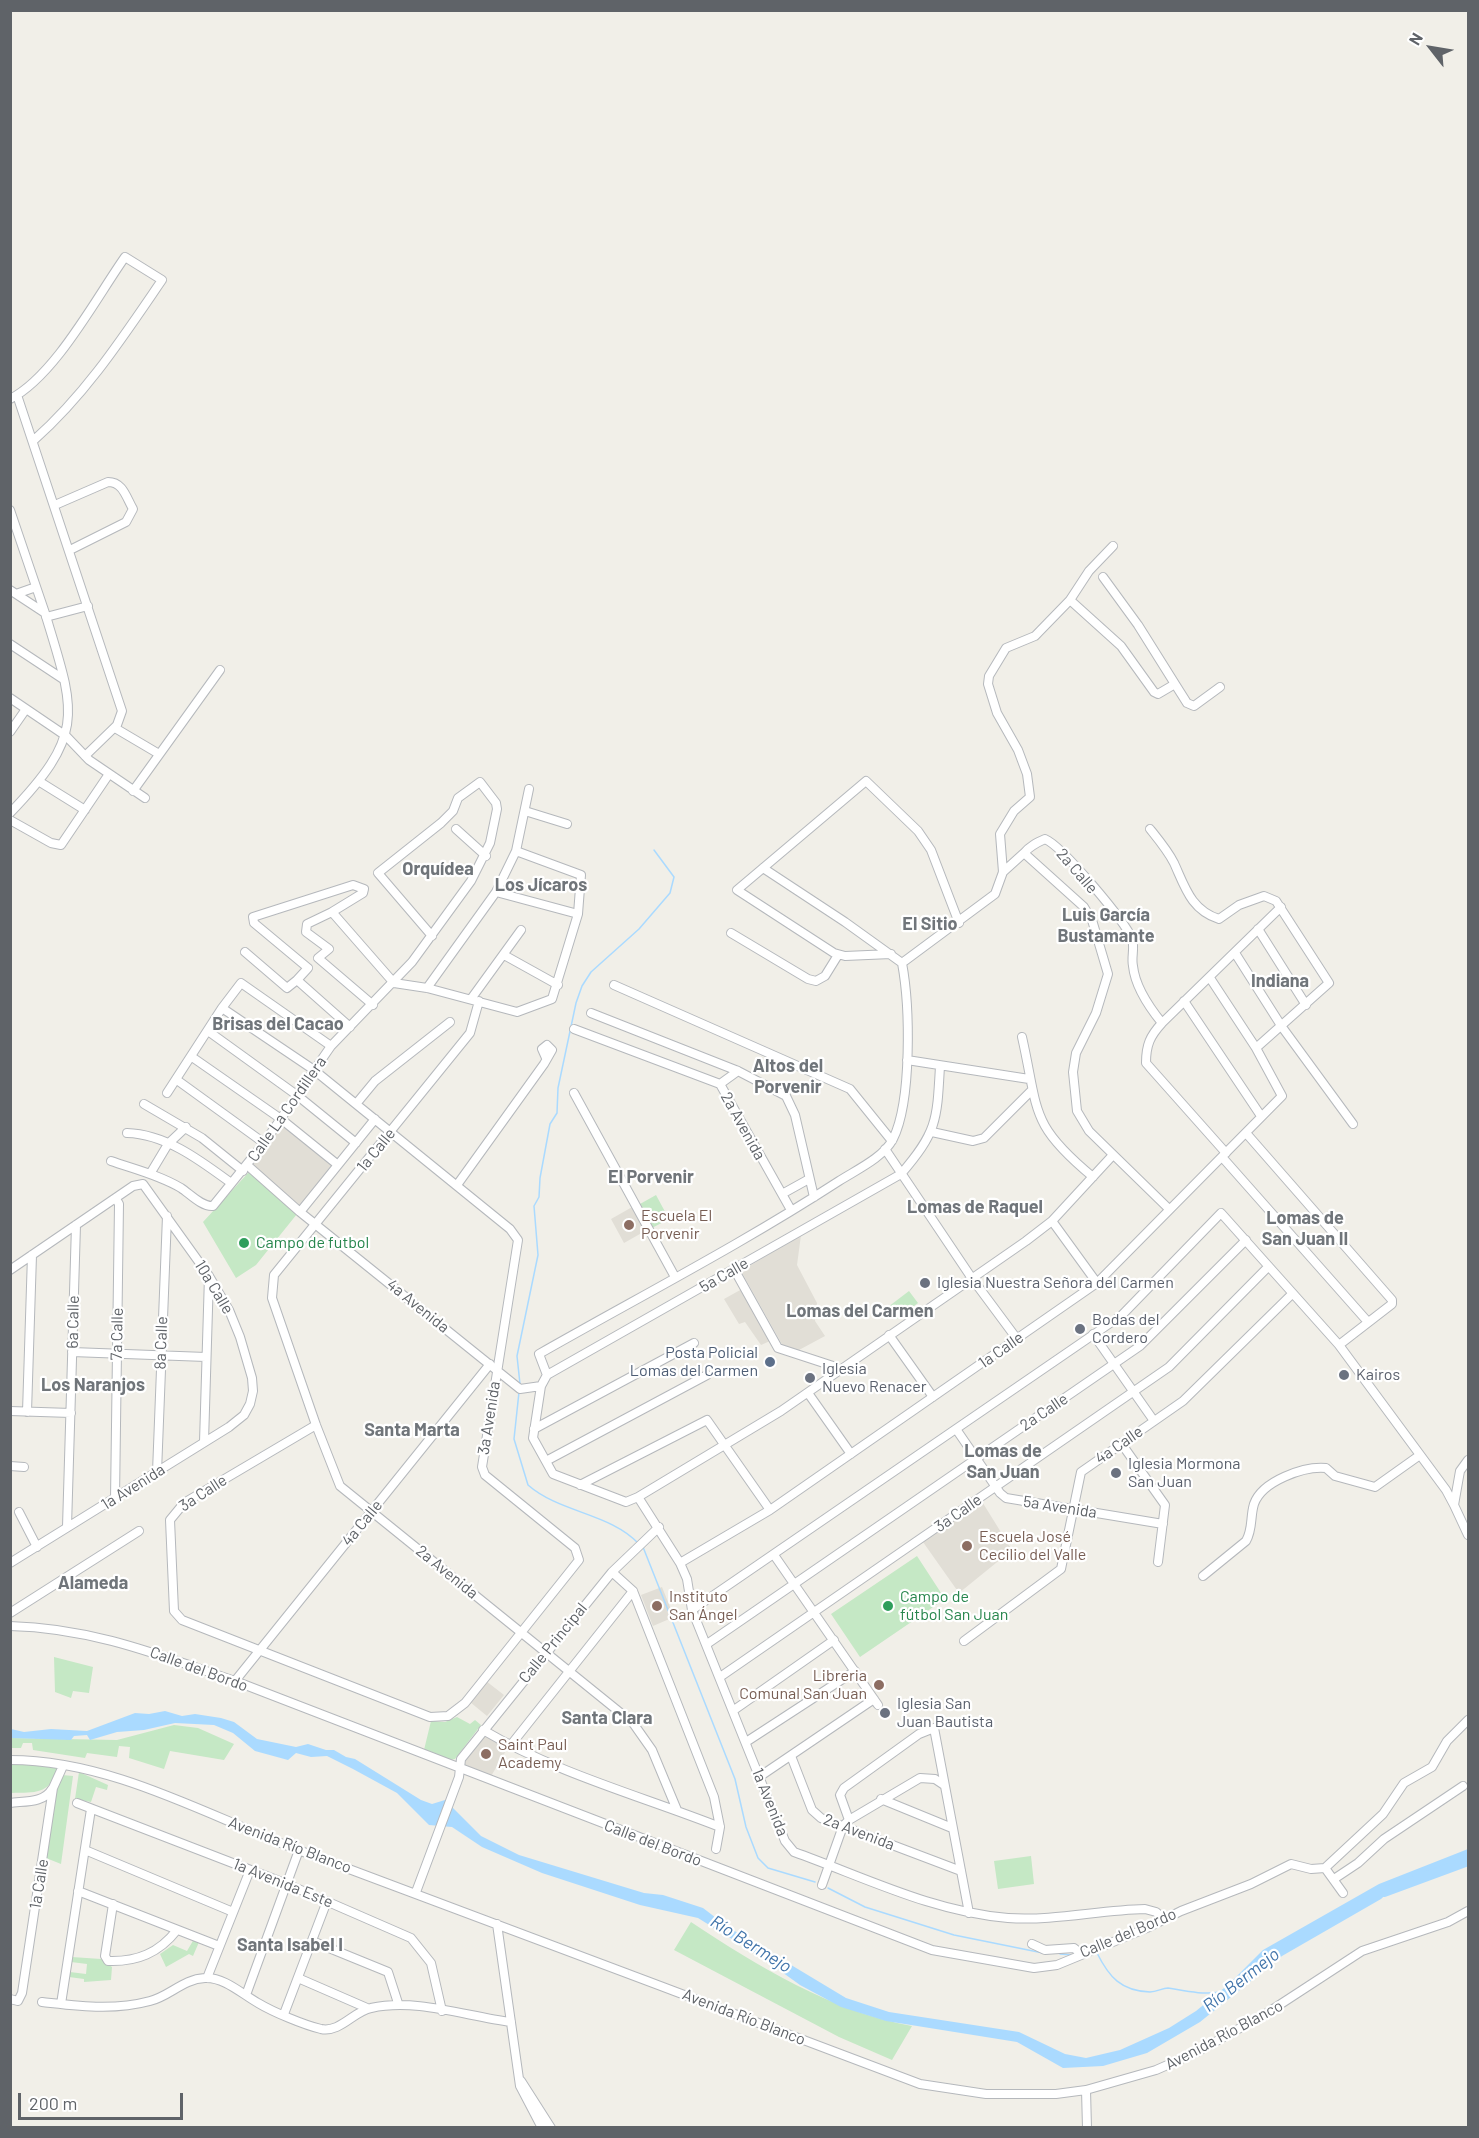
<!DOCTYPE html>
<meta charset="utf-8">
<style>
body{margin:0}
#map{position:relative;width:1479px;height:2138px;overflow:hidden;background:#f1efe8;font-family:Barlow,sans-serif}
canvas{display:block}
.frame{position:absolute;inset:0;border:12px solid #5f6368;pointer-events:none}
.north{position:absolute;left:1401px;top:18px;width:60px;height:60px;-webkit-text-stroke:4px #fff;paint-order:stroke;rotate:301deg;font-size:16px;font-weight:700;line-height:24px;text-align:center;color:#5f6368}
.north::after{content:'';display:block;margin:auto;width:21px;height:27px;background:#5f6368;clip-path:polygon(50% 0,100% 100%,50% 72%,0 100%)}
.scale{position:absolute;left:18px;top:2093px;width:165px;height:27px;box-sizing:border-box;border:3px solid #5f6368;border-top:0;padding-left:8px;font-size:18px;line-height:21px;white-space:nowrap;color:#5f6368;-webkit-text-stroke:4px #fff;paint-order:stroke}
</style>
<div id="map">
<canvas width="1479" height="2138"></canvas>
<div class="frame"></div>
<div class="north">N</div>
<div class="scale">200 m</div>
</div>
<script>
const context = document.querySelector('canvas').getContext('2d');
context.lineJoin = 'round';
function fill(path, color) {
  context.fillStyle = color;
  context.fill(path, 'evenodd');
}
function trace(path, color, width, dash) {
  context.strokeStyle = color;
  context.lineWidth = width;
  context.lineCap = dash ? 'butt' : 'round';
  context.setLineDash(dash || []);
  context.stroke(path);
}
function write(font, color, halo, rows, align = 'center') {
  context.font = font + ' Barlow,sans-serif';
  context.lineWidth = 4.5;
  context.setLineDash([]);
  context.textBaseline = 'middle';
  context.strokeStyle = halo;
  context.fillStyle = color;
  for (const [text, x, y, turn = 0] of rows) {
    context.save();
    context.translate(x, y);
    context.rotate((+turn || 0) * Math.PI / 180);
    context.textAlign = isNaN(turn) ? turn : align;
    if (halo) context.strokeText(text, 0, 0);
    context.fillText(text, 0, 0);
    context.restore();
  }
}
const education = new Path2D(`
 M282,1124L333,1166L302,1207L252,1166Z
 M634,1206L647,1230L624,1243L611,1219Z
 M801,1235L797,1265L817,1303L815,1321L825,1336L799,1350L784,1348L741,1271Z
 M742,1289L770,1341L761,1345L745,1322L739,1324L724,1299Z
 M981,1500L1012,1550L959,1593L923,1542Z
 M662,1587L674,1617L653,1626L641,1595Z
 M486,1681L504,1695L487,1716L470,1702Z
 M484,1733L507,1749L490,1778L463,1768L464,1760Z`);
const green = new Path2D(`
 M249,1172L297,1214L256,1265L236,1278L203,1222Z
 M656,1195L669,1219L652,1228L640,1204Z
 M909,1291L918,1303L897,1319L888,1307Z
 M917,1556L945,1599L860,1657L831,1614Z
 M54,1657L93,1667L89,1693L73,1691L71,1698L55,1692Z
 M457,1717L470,1724L475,1720L481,1725L455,1759L450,1760L424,1750L431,1721L445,1722Z
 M174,1725L198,1728L234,1744L224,1760L170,1751L164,1769L129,1758L130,1747L119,1746L117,1757L87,1753L85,1758L33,1750L32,1743H23L21,1748H11V1738L117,1740Z
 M10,1764L51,1765L60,1770C46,1795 37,1792 11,1793Z
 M79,1772L108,1785L107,1790L96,1787L91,1802L75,1799Z
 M62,1775L73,1776L61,1864L46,1858L55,1796Z
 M1031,1856L1034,1884L998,1889L994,1861Z
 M691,1922C757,1966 833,2012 912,2026L892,2060L839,2037L674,1950Z
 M194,1939L199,1942L193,1956L189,1954L166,1967L160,1954L173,1945L187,1951Z
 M72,1957L101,1959L112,1967L111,1980L84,1982V1979L69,1977L70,1972L86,1974L87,1964L71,1962Z`);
const water = new Path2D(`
 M165,1711L182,1716L195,1714L221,1718L234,1722L257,1739L296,1747L308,1744L326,1750H334L346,1757L355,1759L421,1800L432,1804L445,1800L481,1836L519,1855L644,1893L663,1895L703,1908L728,1927L846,1998L889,2012L1019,2032L1065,2054L1086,2058L1120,2050L1169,2028L1196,2011L1229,1984L1263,1950L1379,1884L1468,1849V1860L1394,1887L1381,1899L1282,1956L1200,2022L1147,2053L1103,2066L1063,2068L1017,2042L886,2021L841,2007L800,1985L761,1957L698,1918L640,1905L542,1873L482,1847L452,1827L429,1825L397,1793L353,1769L327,1756L311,1757L296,1753L288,1760L255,1751L233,1733L214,1725L175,1723L144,1730L117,1732L90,1740L87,1735L74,1736L71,1740L11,1738V1729L24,1732L51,1729L87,1731L135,1713L149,1714Z`);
const stream = new Path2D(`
 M520,1384L517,1356L538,1255L534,1206L539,1197L540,1178L550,1124L557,1113L558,1088L576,1003L582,986L591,972L639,929L670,893L674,877L654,850
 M519,1392L514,1439L528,1485C560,1513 610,1513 639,1544
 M643,1547L735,1779L746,1827L758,1858L768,1868L815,1882
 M828,1888L865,1907L954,1935L1043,1953
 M1097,1953C1109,1977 1121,1991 1150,1992C1157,1992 1162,1988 1168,1988C1186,1991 1203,1995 1220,1992
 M1060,1954L1072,1955`);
const river = new Path2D(`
 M1384,1892L1468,1861`);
const minor = new Path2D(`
 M17,395L122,711L117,725L85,756
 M10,399C55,376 96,298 125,257L162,280C123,337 86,394 34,440
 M55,505L108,482C123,482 126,497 133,509L126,522L70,550
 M10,510L45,613
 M1103,577L1138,625L1175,684
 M10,590L45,613C75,712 87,733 10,813
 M16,594L36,587
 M1070,600L1089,571L1113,546
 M46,617L88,606
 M10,644L63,679
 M10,698L66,736L89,760L145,798
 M115,728L159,754
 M10,732L26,709
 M40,782L85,810
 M133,791L220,670
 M525,811L567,824
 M10,820L51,843L61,845L109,774
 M456,829L486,856
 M1150,829C1158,839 1168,851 1174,863C1185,887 1191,910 1219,919L1239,905L1264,896L1276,901L1329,983L1256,1048
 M1024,853C1030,846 1036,843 1045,839C1062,846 1125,921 1132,939C1135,948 1131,957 1133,966C1135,986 1149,1007 1162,1023
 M763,868L845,922L902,963
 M1003,872L1024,853L1084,907L1092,920L1108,974L1096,1013L1076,1053L1073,1072L1077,1111L1089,1131L1169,1209
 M496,892L578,914
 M1258,929L1306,1005
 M731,933L808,979L816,981L825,976L838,955
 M245,952L287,988L297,980L350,1027
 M1235,953L1282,1027L1353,1124
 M891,954L845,956L834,953L737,890L866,781L918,831L931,850L959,923
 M504,955L558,985
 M902,963L995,894L1003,872L1000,834L1014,811L1030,797L1027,774L1018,750L997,713L988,684L989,676L1006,648L1035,636L1070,600L1121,646L1154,692L1158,694L1175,684L1187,703L1194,706L1220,687
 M297,980L308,968L254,923L253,917L353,885L364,889L363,893L332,912
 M614,985L850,1089L892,1141
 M427,988L496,892L516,851L529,789
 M471,999L521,930
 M479,1001L470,1033L274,1275L272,1298L316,1425L340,1486L633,1723L652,1750L677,1810
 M1184,1001L1261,1116
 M373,1005L318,958L329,949L306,932L307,924L332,912L394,983L427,988L517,1012L552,999L578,914L581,875L516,851
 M222,1008L314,1070L510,1229L518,1240L482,1467L485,1475L575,1548L579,1560L465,1703L448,1716L430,1717L182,1620L174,1611L170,1520L184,1503L316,1425
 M591,1013L738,1071L786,1096L795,1115L814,1197
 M574,1029L720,1084L791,1210
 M208,1031L298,1096L356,1143
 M1022,1037C1039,1112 1029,1124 1093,1177
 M192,1057L281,1119L338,1165
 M907,1060L1029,1079
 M177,1080L264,1143
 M720,1084L738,1071
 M167,1093L222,1008L241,983L331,1046
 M574,1093L675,1277
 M144,1104L202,1138L243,1171
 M356,1104L375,1081L450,1022
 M932,1132L973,1141L984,1138L1031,1091
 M127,1133C166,1134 201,1161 231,1183
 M1246,1133L1392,1300V1304L1339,1345
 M885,1149L971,1277L1017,1339
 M1226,1153L1146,1063C1146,1045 1150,1036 1162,1023L1281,907
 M1222,1157L1368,1322
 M111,1161C134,1169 159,1175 181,1188C190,1194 202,1207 213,1206L264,1143L331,1046L412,962L471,881L490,843L497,809L496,803L480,782L458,798L453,811L441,823L378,873L432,936
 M247,1165L300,1212L520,1389L541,1386
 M150,1174L168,1144L186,1127
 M457,1185L544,1064L552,1050L547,1045L542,1049L546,1058
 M782,1194L809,1179
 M300,1212L375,1119
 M1052,1221L1097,1283
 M734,1269L778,1348L833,1366L837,1372
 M10,1270L133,1186L143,1184L209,1276L229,1310L240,1337L252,1378L253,1391L250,1404L244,1415L229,1427L10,1563
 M1093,1334L1154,1421
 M889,1335L933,1397
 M72,1352L206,1357
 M547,1375L541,1386L533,1438L553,1474L626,1502L638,1497L781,1411L1026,1241L1052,1221L1112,1156
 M547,1375L539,1354C639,1297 742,1244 839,1181C856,1170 883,1158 893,1139C912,1101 910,1006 902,963
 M547,1375L901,1174C937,1132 937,1121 940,1066
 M808,1393L851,1454
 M10,1411L71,1413
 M27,1412L32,1255
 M534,1429L694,1343
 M956,1429L1000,1493L1006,1498L1163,1524
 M204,1442L209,1276
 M1121,1443L1165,1505L1158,1562
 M1468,1460L1460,1471L1454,1505L1468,1535
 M546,1461L707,1375
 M10,1466L24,1467
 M157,1472L167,1216
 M580,1485L707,1420L770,1510
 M638,1497L680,1563L687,1579L692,1610L785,1841L794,1852C864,1877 933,1912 1008,1918C1055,1921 1099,1910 1145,1909L1156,1912L1164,1919
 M115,1499L119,1204L116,1199
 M19,1512L37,1547
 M67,1527L76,1225
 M774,1555L878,1705
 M680,1563L770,1510L1097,1283L1282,1096L1256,1048L1210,978
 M612,1572L633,1591L714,1797L720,1827L716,1849
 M1203,1576L1246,1541C1253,1529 1250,1517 1254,1504C1262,1481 1304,1466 1326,1468L1335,1476L1375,1487L1420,1455
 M692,1610L1122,1315L1221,1213L1339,1345L1446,1490L1454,1505
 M10,1613L139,1531
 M10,1626C92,1628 159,1655 235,1681L932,1950L1034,1968L1057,1965L1147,1928L1181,1911L1251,1884L1291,1864L1311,1869L1325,1868L1383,1814L1404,1783L1432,1767L1447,1741L1468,1720
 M964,1641L1061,1569L1081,1472L1183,1401L1292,1294
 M707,1644L1140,1346L1246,1240
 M720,1677L1169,1367L1268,1267
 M235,1681L490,1364
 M734,1710L834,1640
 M483,1730C556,1773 641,1796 720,1827
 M746,1742L855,1671
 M510,1746L633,1591
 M791,1756L812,1810L821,1818L961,1871
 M10,1760C112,1760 208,1816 301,1851C507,1928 714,2006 920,2084L986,2094H1056L1086,2090L1156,2070L1197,2052L1267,2013L1362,1951L1448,1922L1468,1911
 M759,1777L874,1699
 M881,1799L952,1828
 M10,1803C25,1801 44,1803 52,1789
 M77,1803L287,1884L411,1938L431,1963L442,2011
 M849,1820L840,1795L844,1788L919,1734L934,1728L969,1913
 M85,1850L233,1912
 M1325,1868L1343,1893
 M1334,1879L1358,1863L1384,1839L1463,1786
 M822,1885L843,1826L849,1820L920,1778L935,1779L944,1785
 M78,1891L219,1946
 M416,1892L459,1777L461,1759L612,1572L659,1527
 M113,1904L105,1956L108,1961C137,1962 159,1953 177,1930
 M497,1924L520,2086L542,2128
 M312,1941L388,1972L398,2003
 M1032,1944L1045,1950L1074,1948L1080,1953
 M207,1978L250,1870
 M298,1978L367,2008
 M246,1995L299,1850
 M10,1999L18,2001L22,1993L53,1788L63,1766
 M42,2002C79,2006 113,2011 150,2001C170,1996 183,1979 205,1978C224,1977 242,1994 258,2003C273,2012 304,2025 321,2029C340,2033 354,2011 371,2008C416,1998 465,2016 511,2022
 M61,2004L91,1809
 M284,2014L327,1901
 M521,2081L551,2128
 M1086,2090L1087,2128`);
const markers = [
 [629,1225,6,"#8d6e63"],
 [244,1243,6,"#2e9e5b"],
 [925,1283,6,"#6b7280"],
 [1080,1329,6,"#6b7280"],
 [770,1362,6,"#5c6f8a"],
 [1344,1375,6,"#6b7280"],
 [810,1378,6,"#6b7280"],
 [1116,1473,6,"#6b7280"],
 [967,1546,6,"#8d6e63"],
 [657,1606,6,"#8d6e63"],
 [888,1606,6,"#2e9e5b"],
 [879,1685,6,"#8d6e63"],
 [885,1713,6,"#6b7280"],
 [486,1754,6,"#8d6e63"]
];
const streetNames = [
 ["2a Calle",1077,871,49],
 ["Calle La Cordillera",287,1109,-55],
 ["2a Avenida",743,1126,61],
 ["1a Calle",376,1150,-51],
 ["5a Calle",724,1275,-30],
 ["10a Calle",214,1287,59],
 ["4a Avenida",418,1306,39],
 ["6a Calle",73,1322,-89],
 ["7a Calle",117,1334,-89],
 ["8a Calle",161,1343,-88],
 ["1a Calle",1001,1350,-35],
 ["2a Calle",1044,1412,-34],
 ["3a Avenida",489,1418,-81],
 ["4a Calle",1119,1445,-35],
 ["1a Avenida",133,1487,-32],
 ["3a Calle",203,1493,-33],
 ["5a Avenida",1060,1507,9],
 ["3a Calle",958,1513,-35],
 ["4a Calle",362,1523,-51],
 ["2a Avenida",447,1572,39],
 ["Calle Principal",553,1643,-51],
 ["Calle del Bordo",199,1669,20],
 ["1a Avenida",770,1802,68],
 ["2a Avenida",859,1832,21],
 ["Calle del Bordo",653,1843,21],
 ["Avenida Río Blanco",290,1845,21],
 ["1a Avenida Este",283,1883,22],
 ["1a Calle",39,1884,-81],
 ["Calle del Bordo",1128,1933,-23],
 ["Avenida Río Blanco",744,2017,21],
 ["Avenida Río Blanco",1224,2035,-28]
];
const educationNames = [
 ["Escuela El",641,1216],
 ["Porvenir",641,1234],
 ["Escuela José",979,1537],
 ["Cecilio del Valle",979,1555],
 ["Instituto",669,1597],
 ["San Ángel",669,1615],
 ["Libreria",867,1676,"right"],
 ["Comunal San Juan",867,1694,"right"],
 ["Saint Paul",498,1745],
 ["Academy",498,1763]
];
const leisureNames = [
 ["Campo de futbol",256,1243],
 ["Campo de",900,1597],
 ["fútbol San Juan",900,1615]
];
const worshipNames = [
 ["Iglesia Nuestra Señora del Carmen",937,1283],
 ["Bodas del",1092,1320],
 ["Cordero",1092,1338],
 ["Iglesia",822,1369],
 ["Nuevo Renacer",822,1387],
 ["Kairos",1356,1375],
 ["Iglesia Mormona",1128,1464],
 ["San Juan",1128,1482],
 ["Iglesia San",897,1704],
 ["Juan Bautista",897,1722]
];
const serviceNames = [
 ["Posta Policial",758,1353],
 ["Lomas del Carmen",758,1371]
];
const neighbourhoodNames = [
 ["Orquídea",438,869],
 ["Los Jícaros",541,885],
 ["Luis García",1106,915],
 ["Bustamante",1106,936],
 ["El Sitio",930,924],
 ["Indiana",1280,981],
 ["Brisas del Cacao",278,1024],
 ["Altos del",788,1066],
 ["Porvenir",788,1087],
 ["El Porvenir",651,1177],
 ["Lomas de Raquel",975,1207],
 ["Lomas de",1305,1218],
 ["San Juan II",1305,1239],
 ["Lomas del Carmen",860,1311],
 ["Los Naranjos",93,1385],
 ["Santa Marta",412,1430],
 ["Lomas de",1003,1451],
 ["San Juan",1003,1472],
 ["Alameda",93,1583],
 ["Santa Clara",607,1718],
 ["Santa Isabel I",290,1945]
];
const waterNames = [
 ["Río Bermejo",751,1944,32],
 ["Río Bermejo",1241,1980,-38]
];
fill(education, '#e1ded6');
fill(green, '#c5e8c5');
fill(water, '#aadaff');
trace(stream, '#aadaff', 1.5);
trace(river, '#aadaff', 10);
trace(minor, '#b5b8bc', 10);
trace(minor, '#fff', 8);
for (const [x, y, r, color] of markers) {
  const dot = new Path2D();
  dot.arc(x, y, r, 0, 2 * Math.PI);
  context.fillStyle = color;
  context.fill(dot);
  trace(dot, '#fff', 2);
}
write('16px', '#5f6368', '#fff', streetNames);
write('16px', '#785e54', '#fff', educationNames, 'left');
write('16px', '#27864d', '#fff', leisureNames, 'left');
write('16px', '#5b616d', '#fff', worshipNames, 'left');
write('16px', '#4e5e75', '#fff', serviceNames, 'right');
write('bold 18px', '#70757a', '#fff', neighbourhoodNames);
write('italic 18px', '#4174aa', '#fff', waterNames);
</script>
